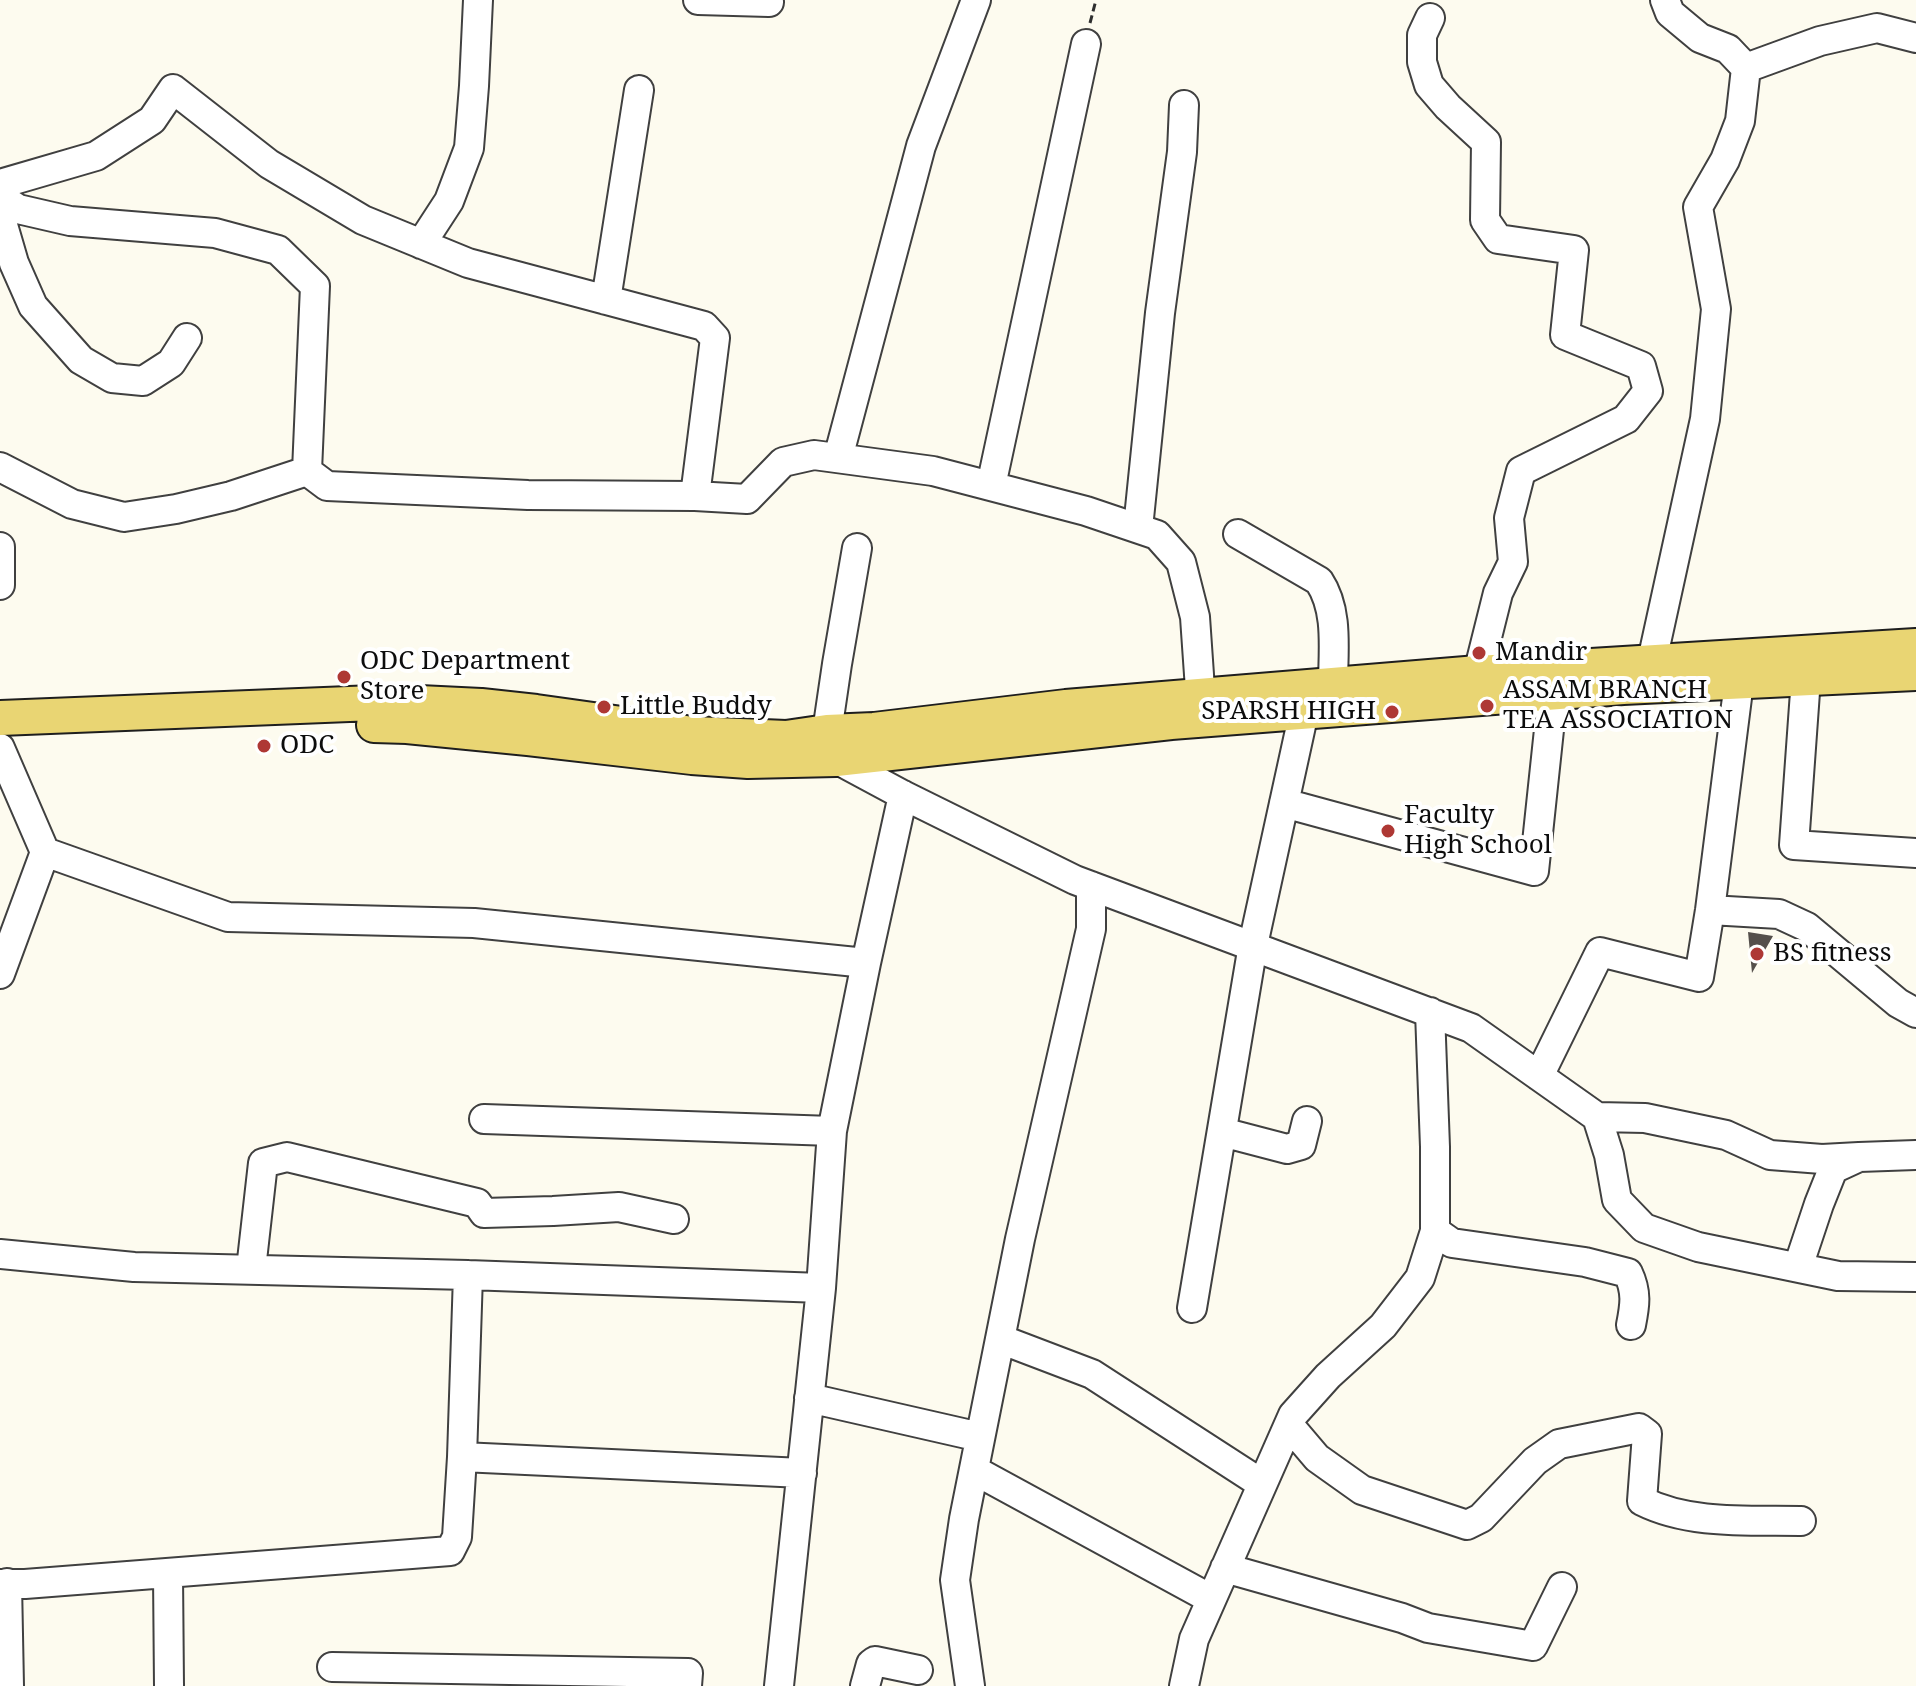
<!DOCTYPE html>
<style>
body{margin:0}
canvas{display:block;background:#fdfbef}
</style>
<canvas width="1916" height="1686"></canvas>
<script>
const context = document.querySelector('canvas').getContext('2d');
context.lineJoin = 'round';
function fill(path, color) {
  context.fillStyle = color;
  context.fill(path, 'evenodd');
}
function trace(path, color, width, dash) {
  context.strokeStyle = color;
  context.lineWidth = width;
  context.lineCap = dash ? 'butt' : 'round';
  context.setLineDash(dash || []);
  context.stroke(path);
}
function write(font, color, halo, rows, align = 'center') {
  context.font = font + ' "Noto Serif",serif';
  context.lineWidth = 8;
  context.setLineDash([]);
  context.textBaseline = 'middle';
  context.strokeStyle = halo;
  context.fillStyle = color;
  for (const [text, x, y, turn = 0] of rows) {
    context.save();
    context.translate(x, y);
    context.rotate((+turn || 0) * Math.PI / 180);
    context.textAlign = isNaN(turn) ? turn : align;
    if (halo) context.strokeText(text, 0, 0);
    context.fillText(text, 0, 0);
    context.restore();
  }
}
const building = new Path2D(`
 M1748,932L1773,936L1752,973Z`);
const path = new Path2D(`
 M1090,23L1096,0`);
const minor = new Path2D(`
 M698,0L769,2
 M1430,18L1422,35V62L1429,85L1448,107L1486,142L1485,220L1498,239L1574,250L1565,335L1641,366L1648,391L1626,419L1521,471L1509,518L1513,562L1498,593L1478,673
 M1746,68L1820,41L1877,28L1916,38
 M0,184L96,156L152,120L173,89L269,164L363,220L468,263L704,326L715,338L695,496L747,499L783,462L814,455L933,471L1086,511L1157,535L1181,562L1195,617L1202,718
 M0,197L18,209L70,221L215,233L278,250L315,286L307,471
 M0,215L14,263L33,306L81,360L112,378L143,381L171,363L187,338
 M421,244L449,201L469,148L474,86L478,0
 M606,300L639,90
 M838,458L921,146L976,0
 M0,467L72,504L124,517L176,509L231,496L307,471L327,486L528,495L695,496
 M991,486L1086,44
 M1138,528L1160,313L1182,152L1184,105
 M1238,534L1319,581C1339,611 1333,651 1333,686
 M0,547V585
 M857,548L837,664L827,732L836,759L903,795L1075,880L1471,1028L1597,1117L1609,1155L1617,1200L1644,1228L1698,1247L1838,1276L1916,1277
 M1652,661L1705,419L1716,309L1698,207L1725,160L1740,121L1746,68L1728,49L1700,38L1670,13L1665,0
 M1806,678L1794,845L1916,853
 M0,748L45,852L0,974
 M1284,803L1534,871L1553,692
 M45,852L228,917L474,923L866,963
 M1710,910L1779,914L1807,927L1898,1003L1916,1013
 M1539,1076L1600,952L1699,977L1710,910L1739,682
 M1597,1117L1645,1118L1726,1135L1770,1155L1822,1159L1859,1157
 M484,1119L832,1131
 M1222,1132L1287,1149L1301,1145L1307,1121
 M1435,1231L1452,1243L1585,1262L1628,1273C1637,1292 1635,1305 1631,1325
 M0,1254L134,1267L468,1275L821,1288
 M1798,1267L1819,1204L1833,1169L1859,1157L1916,1155
 M251,1269L263,1163L287,1157L477,1203L484,1213L553,1211L619,1207L674,1219
 M1192,1308L1253,945L1304,712
 M1000,1339L1092,1374L1262,1484
 M809,1398L980,1437
 M1289,1425L1317,1458L1362,1490L1467,1525L1481,1518L1535,1461L1559,1444L1639,1428L1647,1434L1642,1501C1690,1525 1748,1520 1801,1521
 M462,1457L802,1473
 M974,1470L1211,1599
 M1225,1568L1402,1618L1428,1628L1533,1646L1562,1587
 M168,1574L169,1686
 M7,1583L9,1686
 M0,1584H25L450,1551L457,1537L462,1457L468,1275
 M332,1667L688,1673L687,1686
 M779,1686L821,1288L832,1131L866,963L903,795
 M865,1686L871,1664L875,1661L918,1670
 M970,1686L955,1580L964,1519L1020,1239L1091,929V886
 M1184,1686L1194,1639L1293,1415L1328,1376L1383,1326L1420,1278L1435,1231V1147L1430,1012`);
const major = new Path2D(`
 M0,718L399,702L481,706L536,712L693,734L786,738L827,732L874,730L1066,707L1478,673L1916,646
 M374,725L407,726L528,738L692,757L748,761L836,759L1171,722L1623,687L1916,673`);
const markers = [
 [1479,653,8,"#ae3834"],
 [344,677,8,"#ae3834"],
 [1487,706,8,"#ae3834"],
 [604,707,8,"#ae3834"],
 [1392,712,8,"#ae3834"],
 [264,746,8,"#ae3834"],
 [1388,831,8,"#ae3834"],
 [1757,954,8,"#ae3834"]
];
const poiNames = [
 ["Mandir",1495,653],
 ["ODC Department",360,662],
 ["Store",360,692],
 ["ASSAM BRANCH",1503,691],
 ["TEA ASSOCIATION",1503,721],
 ["Little Buddy",620,707],
 ["SPARSH HIGH",1376,712,"right"],
 ["ODC",280,746],
 ["Faculty",1404,816],
 ["High School",1404,846],
 ["BS fitness",1773,954]
];
fill(building, '#544f4b');
trace(minor, '#404040', 32);
trace(major, '#1e1e1e', 38);
trace(path, '#2f2f2f', 3, [8, 4]);
trace(minor, '#fff', 28);
trace(major, '#e9d573', 34);
for (const [x, y, r, color] of markers) {
  const dot = new Path2D();
  dot.arc(x, y, r, 0, 2 * Math.PI);
  context.fillStyle = color;
  context.fill(dot);
  trace(dot, '#fff', 3);
}
write('26px', '#0d0d0d', '#fff', poiNames, 'left');
</script>
